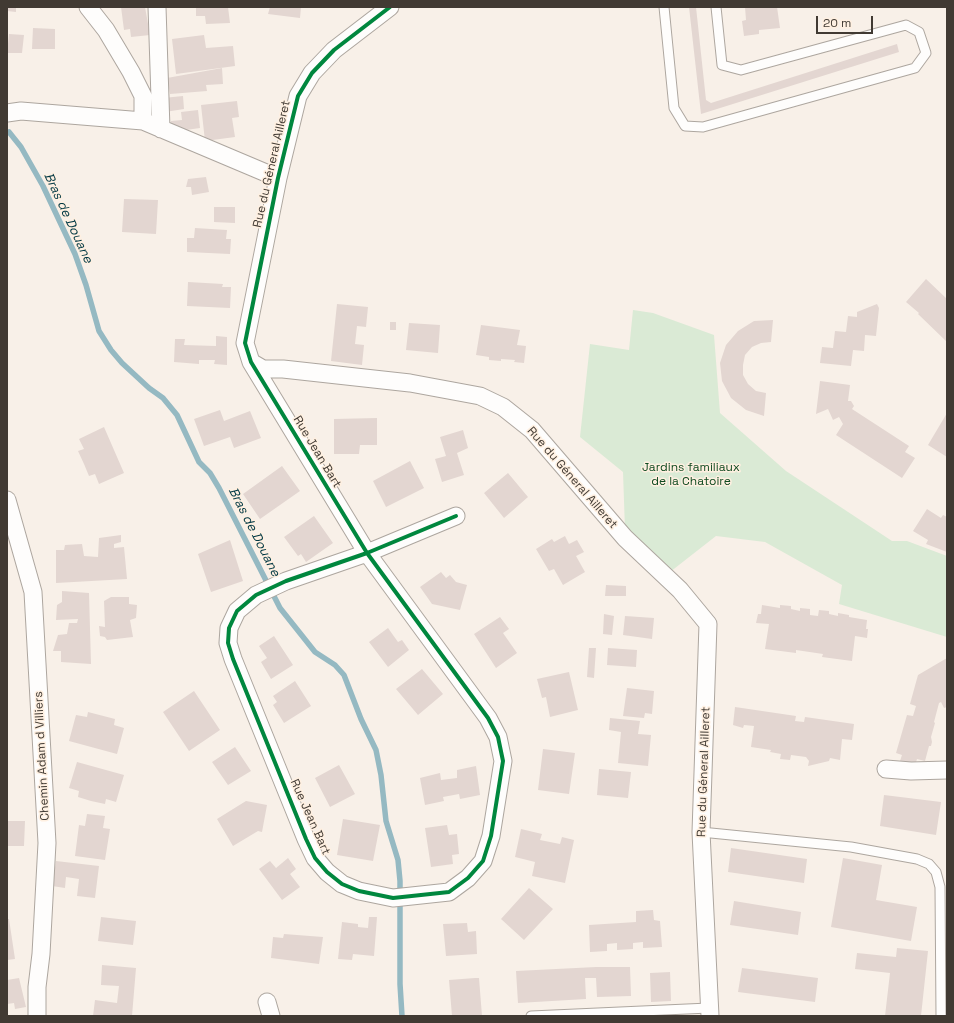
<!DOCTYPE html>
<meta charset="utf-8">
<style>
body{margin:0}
#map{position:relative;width:954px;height:1023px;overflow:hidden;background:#f8f0e8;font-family:"Space Grotesk",sans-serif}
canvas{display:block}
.frame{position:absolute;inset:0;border:8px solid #413a33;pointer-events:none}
.scale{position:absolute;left:816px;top:16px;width:57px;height:18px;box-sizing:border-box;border:2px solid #413a33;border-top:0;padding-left:5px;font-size:12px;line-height:14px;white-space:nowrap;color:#413a33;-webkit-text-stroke:3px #fff0e1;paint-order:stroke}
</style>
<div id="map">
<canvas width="954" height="1023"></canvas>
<div class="frame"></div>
<div class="scale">20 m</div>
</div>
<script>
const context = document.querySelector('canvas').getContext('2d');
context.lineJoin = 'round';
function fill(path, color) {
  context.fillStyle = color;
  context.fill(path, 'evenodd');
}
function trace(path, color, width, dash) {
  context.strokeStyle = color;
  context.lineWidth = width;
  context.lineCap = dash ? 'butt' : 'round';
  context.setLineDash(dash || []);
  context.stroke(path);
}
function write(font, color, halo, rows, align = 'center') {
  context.font = font + ' "Space Grotesk",sans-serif';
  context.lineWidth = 3;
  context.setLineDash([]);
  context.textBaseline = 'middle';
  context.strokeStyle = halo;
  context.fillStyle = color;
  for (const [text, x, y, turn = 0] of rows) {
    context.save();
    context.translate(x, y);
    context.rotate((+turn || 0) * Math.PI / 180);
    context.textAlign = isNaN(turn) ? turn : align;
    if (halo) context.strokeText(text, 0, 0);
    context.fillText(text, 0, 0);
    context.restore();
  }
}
const green = new Path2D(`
 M633,310L653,313L714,335L720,413L786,471L892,541H907L947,556V637L839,604L842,585L765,542L716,536L670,572L625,530L623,472L580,437L590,344L629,350Z`);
const stream = new Path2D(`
 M9,132L21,147L43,186L75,254L86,285L99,331L111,350L122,363L149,388L163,398L177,415L199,462L210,473L219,488L280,608L315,652L335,665L344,675L361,719L376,750L381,775L386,821L398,860L400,881V984L402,1016`);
const building = new Path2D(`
 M7,7H16V12L7,11Z
 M121,7H145L150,35L131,37L130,29L124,30Z
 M196,7H228L230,23L206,24L205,16H196Z
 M270,7H301L300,18L268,14Z
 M689,7H696L706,100L711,103L897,44L899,52L701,114Z
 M745,7H777L780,28L759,30V34L744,36L742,21L746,20Z
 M33,28L55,29V49H32Z
 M9,34L24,35L22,53H7Z
 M204,35L206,48L233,46L235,66L176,74L172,39Z
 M222,68L223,84L206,85L207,91L170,94L167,78Z
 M183,96L184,109L165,112L163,98Z
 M237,101L239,117L232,118L235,137L205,141L201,105Z
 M198,110L200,128L172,132L171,121L182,120L181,112Z
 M206,177L209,192L192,195L191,187H186L188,179Z
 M124,199L158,200L156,234L122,232Z
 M214,207H235V223L214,222Z
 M195,228L227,230L226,239H231L230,254L187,252V238H194Z
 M926,279L947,299V342L918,314L919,313L906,302Z
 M188,282L223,284L222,287H231L230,308L187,306Z
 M337,304L368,307L366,327L357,326L355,344L364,345L362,365L331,361Z
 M877,304L879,308L876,336L865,335L864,351L853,350L851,366L820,363L822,347L833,348L835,331L846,332L848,316L857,317V312Z
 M773,320L771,342L761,343L752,347L745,355L743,365V375L748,384L756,391L766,393L764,416L746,410L731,398L722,381L720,363L726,345L738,331L754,321Z
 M390,322H396V330H390Z
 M409,323L440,325L438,353L406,350Z
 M481,325L520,330L517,345L526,346L524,363L514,362L515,360L501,359V361L489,360V357L476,355Z
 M216,336L227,337V365L214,364L215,360H199V364L174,362L175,339H185L184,345L216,346Z
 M820,381L850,385L848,401H851L854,406L852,409L909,446L905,452L915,458L902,478L836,435L843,424L839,417L833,420L828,409L816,414Z
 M220,410L224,421L250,411L261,438L234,448L230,437L204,446L194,419Z
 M947,413V457L928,445Z
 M377,418V445H360L359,454H334V419Z
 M104,427L124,473L99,484L95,474L89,476L84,464L78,451L84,449L79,439Z
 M463,430L468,448L457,453L464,475L442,482L435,459L446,456L440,437Z
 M410,461L424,488L386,507L373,481Z
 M282,466L300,491L260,519L243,494Z
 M508,473L528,497L504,518L484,493Z
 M927,509L941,518L943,515L947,517V552L926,544L928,540L913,531Z
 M314,516L333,543L306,562L301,554L298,556L284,537Z
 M121,535V542L114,544V548L124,547L127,579L56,583V550H64L65,545L82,544L84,556L98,557L99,538Z
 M565,536L569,544L577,540L584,552L576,556L585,572L563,585L554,569L549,571L536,549L552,539L554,542Z
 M230,540L243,581L211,592L198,554Z
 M441,572L446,578L450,575L456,582L467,585L460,610L432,604L420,587Z
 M606,585L626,586V596H605Z
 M62,591L89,593L91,664L61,662V651H53L58,635L67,634L69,623H77L78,619L56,620L57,605L62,602Z
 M111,597H129V604L137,605L136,618L130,620L133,637L107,640L105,637L100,636L99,626L105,627L104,601Z
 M762,605L780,608V605L791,606V609L800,611V608L810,609V615L818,616L819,610L829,611V614L838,616V613L849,615V617L867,620L866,629H868L867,638L855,636L852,661L822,657L823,654L796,650V653L765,649L769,624L756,623L758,614H761Z
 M604,614L614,616L612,635L603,634Z
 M625,616L654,618L652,639L623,635Z
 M500,617L509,629L503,633L517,653L496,668L474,634Z
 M388,628L398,642L402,640L409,650L388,667L369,642Z
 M274,636L293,665L271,679L261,662L267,658L259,646Z
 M589,648H596L594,678L587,677Z
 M608,648L637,650L636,667L607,665Z
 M947,658V707L944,708L941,702L939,703L934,722L935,723L931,737L932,742L931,746H929L925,761L917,759L915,766L900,761L902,755L896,753L907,715L913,716L916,706L910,704L918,675Z
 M422,669L443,694L418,715L396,689Z
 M569,672L578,710L550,717L546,697L542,698L537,679Z
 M295,681L311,706L284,723L273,705L277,702L273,696Z
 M627,688L654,691L652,714L645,713L644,718L623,716Z
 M194,691L220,730L189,751L163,712Z
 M735,707L796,716L795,721L804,722L805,717L854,724L852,740L842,739L840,760L830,758L829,761L808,766L809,761L806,757L791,755L790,760L780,759L781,754L770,752L771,750L751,747L754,726L744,725L743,728L733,725Z
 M88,712L115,719L114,725L124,728L117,754L69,741L76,715L87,717Z
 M610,718L640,721L638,734L651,735L648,766L618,763L621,732L609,730Z
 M235,747L251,771L228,785L212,762Z
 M543,749L575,753L569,794L538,790Z
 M77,762L124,775L116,802L106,799L105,804L91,801L78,797L79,791L69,788Z
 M339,765L355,794L330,807L315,778Z
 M476,766L480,795L460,799L459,794L443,797L444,801L425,805L420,778L440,773L441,780L457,778V770Z
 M599,769L631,772L628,798L597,795Z
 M884,795L941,802L936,835L880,826Z
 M246,801L267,805L262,832L258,831L233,846L217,819Z
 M87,814L105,816L103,828L110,829L105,860L75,856L79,825L85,826Z
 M343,819L380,825L373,861L337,855Z
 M7,821H25L24,846H7Z
 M447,825L449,835L457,834L459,854L452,855L453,864L431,867L425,828Z
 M521,829L542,834L540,840L560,844L562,837L574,840L565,883L532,876L535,862L515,857Z
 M731,848L807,859L804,883L728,872Z
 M288,858L296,869L290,874L300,887L282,900L259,869L270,861L276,868Z
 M843,858L882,865L876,900L917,907L911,941L831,927Z
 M56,861L99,866L95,898L77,896L79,879L66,877L65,888L52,886Z
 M529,888L553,909L524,940L501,919Z
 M734,901L801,912L798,935L730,925Z
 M653,910L654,920L660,921L662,947L643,948V942L633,943V949L617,950V943L607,944V951L590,952L589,925L636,922V911Z
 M101,917L136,921L133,945L98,941Z
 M369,917H377L374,956L353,954L352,960L338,959L342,922L358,924V927L368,928Z
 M7,919H9L15,959L7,960Z
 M467,923L468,932L476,931L477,954L446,956L443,924Z
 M284,934L323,937L319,964L271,958L273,937L283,938Z
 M897,948L928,951L921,1016H885L890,973L855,969L857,953L896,957Z
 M102,965L136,968L132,1016H93L95,1000L117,1003L119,986L101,985Z
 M596,967H630L631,996L597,997L596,978H585L586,999L518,1003L516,971Z
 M742,968L818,978L815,1002L738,992Z
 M670,972L671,1001L651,1002L650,973Z
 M19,978L26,1007L15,1009L14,1003L7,1004V980Z
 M475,978H479L482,1016H452L449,980Z`);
const service = new Path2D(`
 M664,7L674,108L685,126L703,127L915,68L926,53L919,32L906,25L741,70L722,65L716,7
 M701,832L851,847L917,859L929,864L936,872L940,887L941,1016
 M531,1016L709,1008`);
const minor = new Path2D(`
 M88,7L106,30L131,72L143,96V121
 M157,7L161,129
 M390,7L334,50L312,73L298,96L278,178L245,343L251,362L367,553L488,718L498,737L503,761L491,836L483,861L468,878L449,892L393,898L359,891L342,884L327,872L315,858L306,839L233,659L228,643L229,628L237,611L256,595L286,581L367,553L456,516
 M7,113L21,111L143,121L278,178
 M251,362L263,369H283L410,383L480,396L503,407L532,430L625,538L680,590L708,624L701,832L710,1016
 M7,500L33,592L47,843L41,954L37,987V1016
 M886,769L911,771L947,770
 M267,1002L271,1016`);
const cycleway = new Path2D(`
 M390,7L334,50L312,73L298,96L278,178L245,343L251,362L367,553L488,718L498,737L503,761L491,836L483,861L468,878L449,892L393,898L359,891L342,884L327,872L315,858L306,839L233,659L228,643L229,628L237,611L256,595L286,581L367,553L456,516`);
const streetNames = [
 ["Rue du Géneral Ailleret",272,164,-77],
 ["Rue Jean Bart",317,452,59],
 ["Rue du Géneral Ailleret",572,478,49],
 ["Chemin Adam d Villiers",42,756,-93],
 ["Rue du Géneral Ailleret",704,772,-88],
 ["Rue Jean Bart",310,817,66]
];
const parkNames = [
 ["Jardins familiaux",691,468],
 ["de la Chatoire",691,482]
];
const waterNames = [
 ["Bras de Douane",68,218,65],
 ["Bras de Douane",254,532,63]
];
fill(green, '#daead5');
trace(stream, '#95b9c2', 5.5);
fill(building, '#e3d6d1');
trace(service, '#ada69f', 11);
trace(minor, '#ada69f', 19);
trace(service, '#fefdfc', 9);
trace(minor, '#fefdfc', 17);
trace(cycleway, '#00873e', 4);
write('12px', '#413a33', '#fff0e1', streetNames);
write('12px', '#0e4a1f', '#fff0e1', parkNames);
write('italic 13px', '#013844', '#fff0e1', waterNames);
</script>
